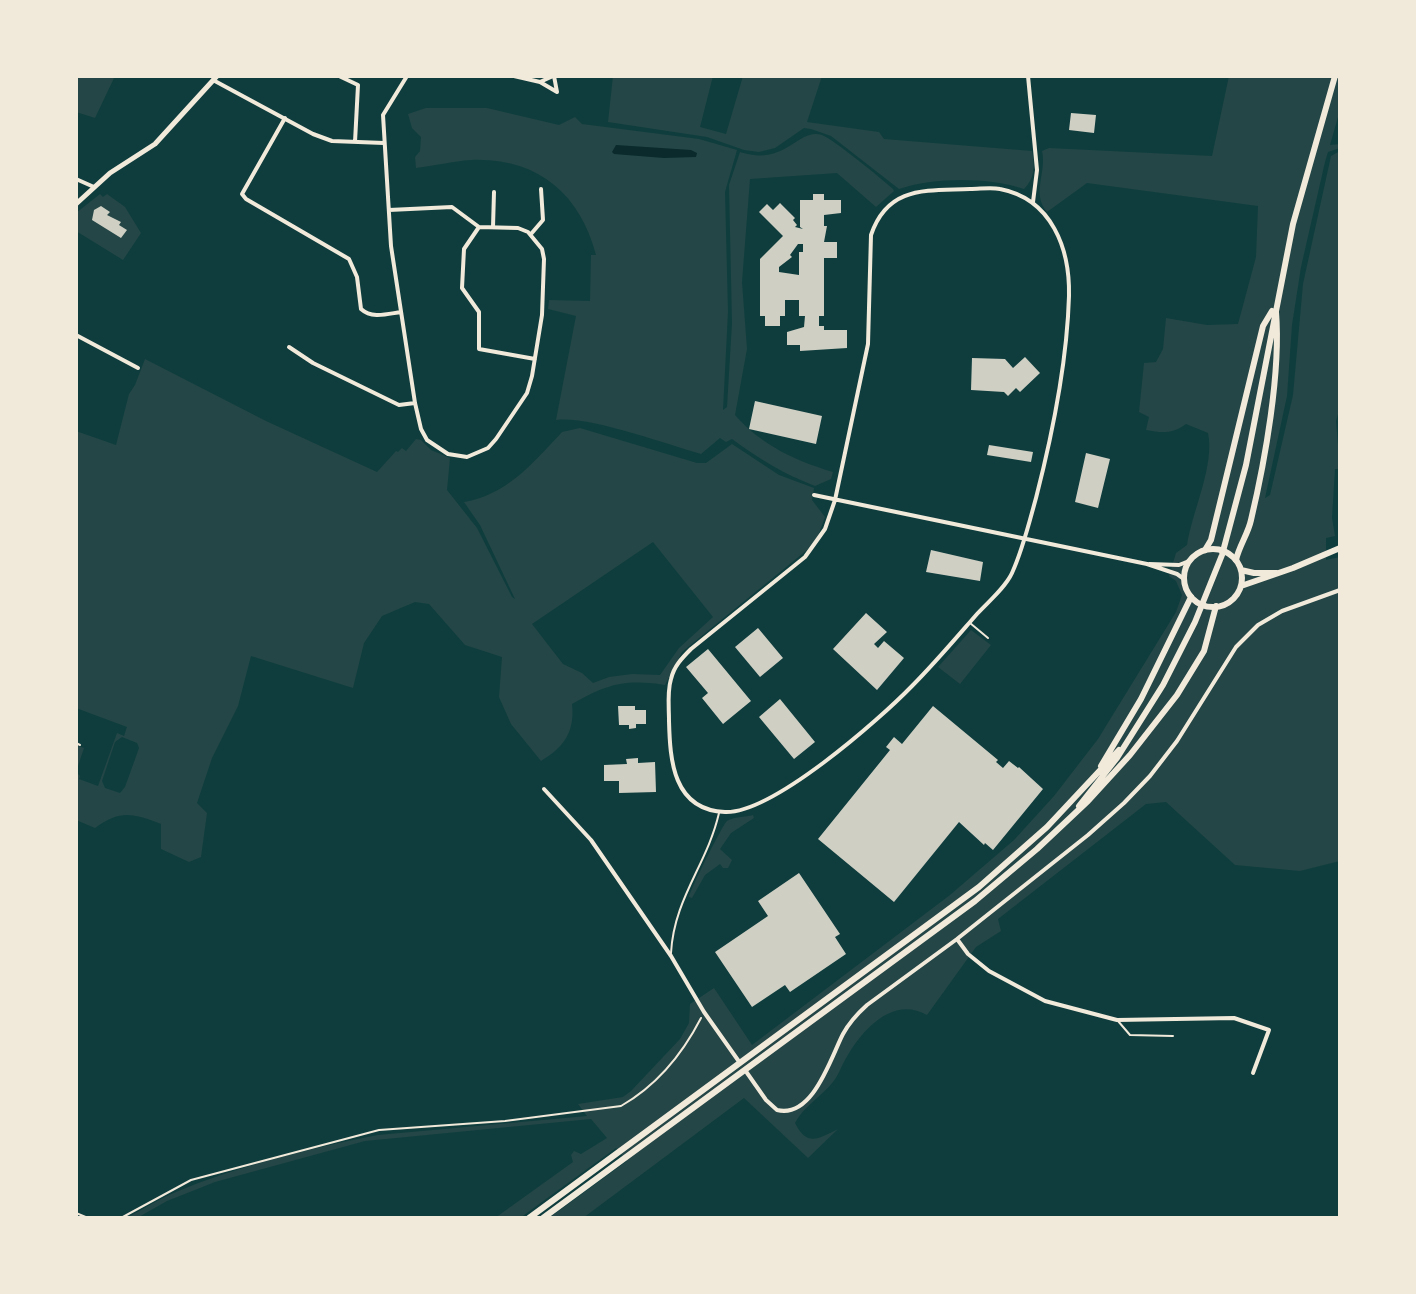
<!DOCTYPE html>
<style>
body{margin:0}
#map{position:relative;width:1416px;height:1294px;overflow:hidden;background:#0f3d3e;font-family:Inter,sans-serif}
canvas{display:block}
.frame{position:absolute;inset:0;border:78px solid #f1e9da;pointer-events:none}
</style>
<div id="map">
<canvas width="1416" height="1294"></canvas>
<div class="frame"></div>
</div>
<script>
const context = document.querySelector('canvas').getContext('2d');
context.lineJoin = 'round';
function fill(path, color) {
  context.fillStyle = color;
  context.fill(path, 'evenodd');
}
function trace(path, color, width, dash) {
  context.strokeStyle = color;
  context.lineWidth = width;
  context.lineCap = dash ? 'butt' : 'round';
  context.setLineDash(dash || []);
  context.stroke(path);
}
const green = new Path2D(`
 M76,76H115L95,118L76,112Z
 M613,76H713L700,127L726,134L743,76H822L807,122L879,132L884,139L1032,151C1035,166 1035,178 1024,189C989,177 934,177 899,189L831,136L811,129L804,128L775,148L759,152L744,150L707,137L608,122Z
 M1229,76H1340V110L1330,145L1340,144V148L1328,152L1325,162L1301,267L1292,325L1287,396L1265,498L1270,495L1293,395L1303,284L1331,156L1340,151V407L1336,421L1340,469H1335L1332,518L1335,536L1326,538V560L1340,557V861L1300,871L1235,865L1166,802L1146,804L998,919L1001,931L976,947L927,1015C892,995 861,1031 845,1060C841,1067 838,1076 833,1082C822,1096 803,1107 795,1123C807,1147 818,1139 838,1129L808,1158L744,1098L583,1218H549L627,1161L616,1148L520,1218H495L573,1162L571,1155L574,1151L581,1154L607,1138L591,1119L365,1141L215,1182L167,1201L137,1218H127C143,1209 159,1199 176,1192C238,1166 311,1148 378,1135L587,1116L578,1104L623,1097L631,1091L680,1039L689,1023L690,1004L714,988L752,1045L950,895L1014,840L1054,796L1098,739L1176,612L1182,595L1176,581L1169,576L1176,553L1187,545C1192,512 1215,465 1208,433L1186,424C1173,434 1162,433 1146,430L1149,417L1139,412L1144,363L1156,362L1163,349L1166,318L1207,325L1238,324L1256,257L1258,206L1087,183L1047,212C1031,193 1047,173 1042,151L1049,148L1212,156Z
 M426,108H487L559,125L575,117L582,124L699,139L737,150L725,192L728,312L723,410L727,407L732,323L729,185L740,152C786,167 798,127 822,135C833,139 882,179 893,189L894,191L876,207L837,173L750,179L742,282L747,349L735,415C761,445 796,461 833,472L831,479L815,486C784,474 759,459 732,439L726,442L720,438L701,454C665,444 590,416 556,420L576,316L548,309L549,300L590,301L591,255H596C580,193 536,157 471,160C453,161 434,166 416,168L415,157L420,151L421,137L412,128L408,114Z
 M100,194L103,197L107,194L125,207L141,233L123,260L76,231V213Z
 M145,359L266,421L377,472L396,451L398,452L402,448L406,451L416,439L421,440L431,450L450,458L447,490L477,528L512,597L515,599L480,525L464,502C507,495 534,462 562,432L580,428L697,463H706L732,444L779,475L814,488L812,500L825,517L818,536L807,550L682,652L665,685C624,679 608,684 572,704C575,732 564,747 541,761L511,724L499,697L502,657L465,645L429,604L415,602L382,616L364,643L353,688L251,656L238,706L212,758L197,803L207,813L201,857L189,862L161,849V824C134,814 121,809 95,828L76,820V745L84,748L76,772L80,776L79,779L98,786L117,733L124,736L127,727L76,708V431L116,445L129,394L135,385ZM653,542L713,617L679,648L660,675L632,674L609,677L593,683L582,673L563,664L532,624ZM122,737L137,743L139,748L125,787L120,793L105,788L102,781L115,742Z
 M971,630L991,645L960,684L938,667Z
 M753,815L754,818L731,833L720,849L732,860L728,868H723L720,864L705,875L692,898L689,897C691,888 723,824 727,821C732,817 746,817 753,815Z`);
const water = new Path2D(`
 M616,145L691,150L697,153L696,157L664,158L614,154L612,152Z`);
const building = new Path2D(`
 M1071,113L1096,115L1094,133L1069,130Z
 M813,194H824V200H841V213L824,215V226H827L824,242H837V258H824V316H819V326H824V330H847V348L800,351V345H787V332L804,327L805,316H799V300H785V316H780V326H765V316H760V259L783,236L759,212L767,204L773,210L780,203L795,218L793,220L797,225L795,227L803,229L800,227V200H813ZM798,244H803V252H799V275L779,272V267L792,257L790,255Z
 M101,206L110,212L107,215L121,222L119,225L127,230L121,238L92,220L94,210Z
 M1025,357L1040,373L1020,392L1016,388L1008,396L1004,392L971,390L972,358L1005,359L1013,368Z
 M755,401L822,416L816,444L749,429Z
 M989,445L1033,452L1031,462L987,455Z
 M1086,453L1110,459L1098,508L1075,502Z
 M931,550L983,562L980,581L926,572Z
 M866,613L887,632L874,644L878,648L884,641L904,658L877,690L833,649Z
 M758,628L783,658L760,677L735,647Z
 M708,649L751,701L723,724L702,698L708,693L686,667Z
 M780,699L815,742L794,759L759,717Z
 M618,706H635V710H646V724H636V728L629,729V725H619Z
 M933,706L998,760L996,762L1003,768L1009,761L1018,768L1019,767L1043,789L993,850L985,843L984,845L959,822L894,902L818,839L890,750L886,747L894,737L902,744Z
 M638,758V763L655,762L656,792L619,793V781H604V765L627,764L626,759Z
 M799,873L840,934L835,937L846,954L790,992L785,985L752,1007L715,952L768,916L758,901Z`);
const path = new Path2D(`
 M76,1213L88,1218
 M121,1218L191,1180L379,1130L505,1121L621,1106C656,1086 683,1053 701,1018`);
const service = new Path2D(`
 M970,623L988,638
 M76,743L80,745
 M671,953C674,898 707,865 719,813
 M1118,1021L1130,1035L1173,1036`);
const minor = new Path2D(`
 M339,76L358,85L355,142
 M514,76L540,82L553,76
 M554,76L557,92
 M1028,76L1037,170L1033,202
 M213,80L313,134L332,141L384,143
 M540,82L557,92
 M285,118L242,194L246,199L349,259L357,277L361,309C372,319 387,314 401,312
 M76,179L94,187
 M970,189C980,189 991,187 1000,189C1052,199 1070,249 1069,296C1067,364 1053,432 1036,498C1029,523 1023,549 1012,573C1005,588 989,601 977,614C956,638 935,663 912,686C879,720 772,814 725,812C673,810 670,760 669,721C669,707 667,692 671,679C674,666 682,658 691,649L805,557L825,529L835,500L868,344L871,235C888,185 927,191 970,189Z
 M389,210L452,207L479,227L518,228L528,232L542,249L544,259L542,315L532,376L527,393L496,439L488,448L467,457L448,454L427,440L421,429L415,403L391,246L383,115L407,76
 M479,227L464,249L462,288L479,312V349L535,359
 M493,227L494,192
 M531,234L543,220L541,189
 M76,335L138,368
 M289,347L313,363L399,405L415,403
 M814,495L1147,564L1177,574L1184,579
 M1149,564L1179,565L1189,561
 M544,789L591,840L671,956L704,1012L740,1063
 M957,939L968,954L989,971L1045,1001L1117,1020L1234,1018L1269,1030L1253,1073
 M745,1070L766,1100L777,1110C813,1119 831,1057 843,1034C849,1023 857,1014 867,1005L957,939L1088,835L1124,803L1150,776L1177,741L1236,647L1258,625L1282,611L1340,590`);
const tertiary = new Path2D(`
 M76,204L110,173L155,144L217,76`);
const primary = new Path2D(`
 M1184 578a29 29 0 1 1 58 0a29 29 0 1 1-58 0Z
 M1241,570L1254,573H1277
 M1241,586L1293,568L1340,548`);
const trunk = new Path2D(`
 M1205,550L1211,540L1263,326L1272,311
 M1236,560C1239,546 1248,534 1251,520C1265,461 1281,372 1276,312
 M1101,766L1141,699L1191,597
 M1079,806L1117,758L1163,685L1195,622L1222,555L1246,465L1293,224L1335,76
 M529,1218L979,887L1047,827L1119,750
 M543,1218L975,901L1037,849L1088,801L1130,755L1177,695L1204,651L1216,606`);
fill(green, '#244646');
fill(water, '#0a2a2b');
fill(building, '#cfcfc3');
trace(path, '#f1e9da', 2);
trace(service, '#f1e9da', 2);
trace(minor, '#f1e9da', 4);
trace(tertiary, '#f1e9da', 5);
trace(primary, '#f1e9da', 6);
trace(trunk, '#f1e9da', 6);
</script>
